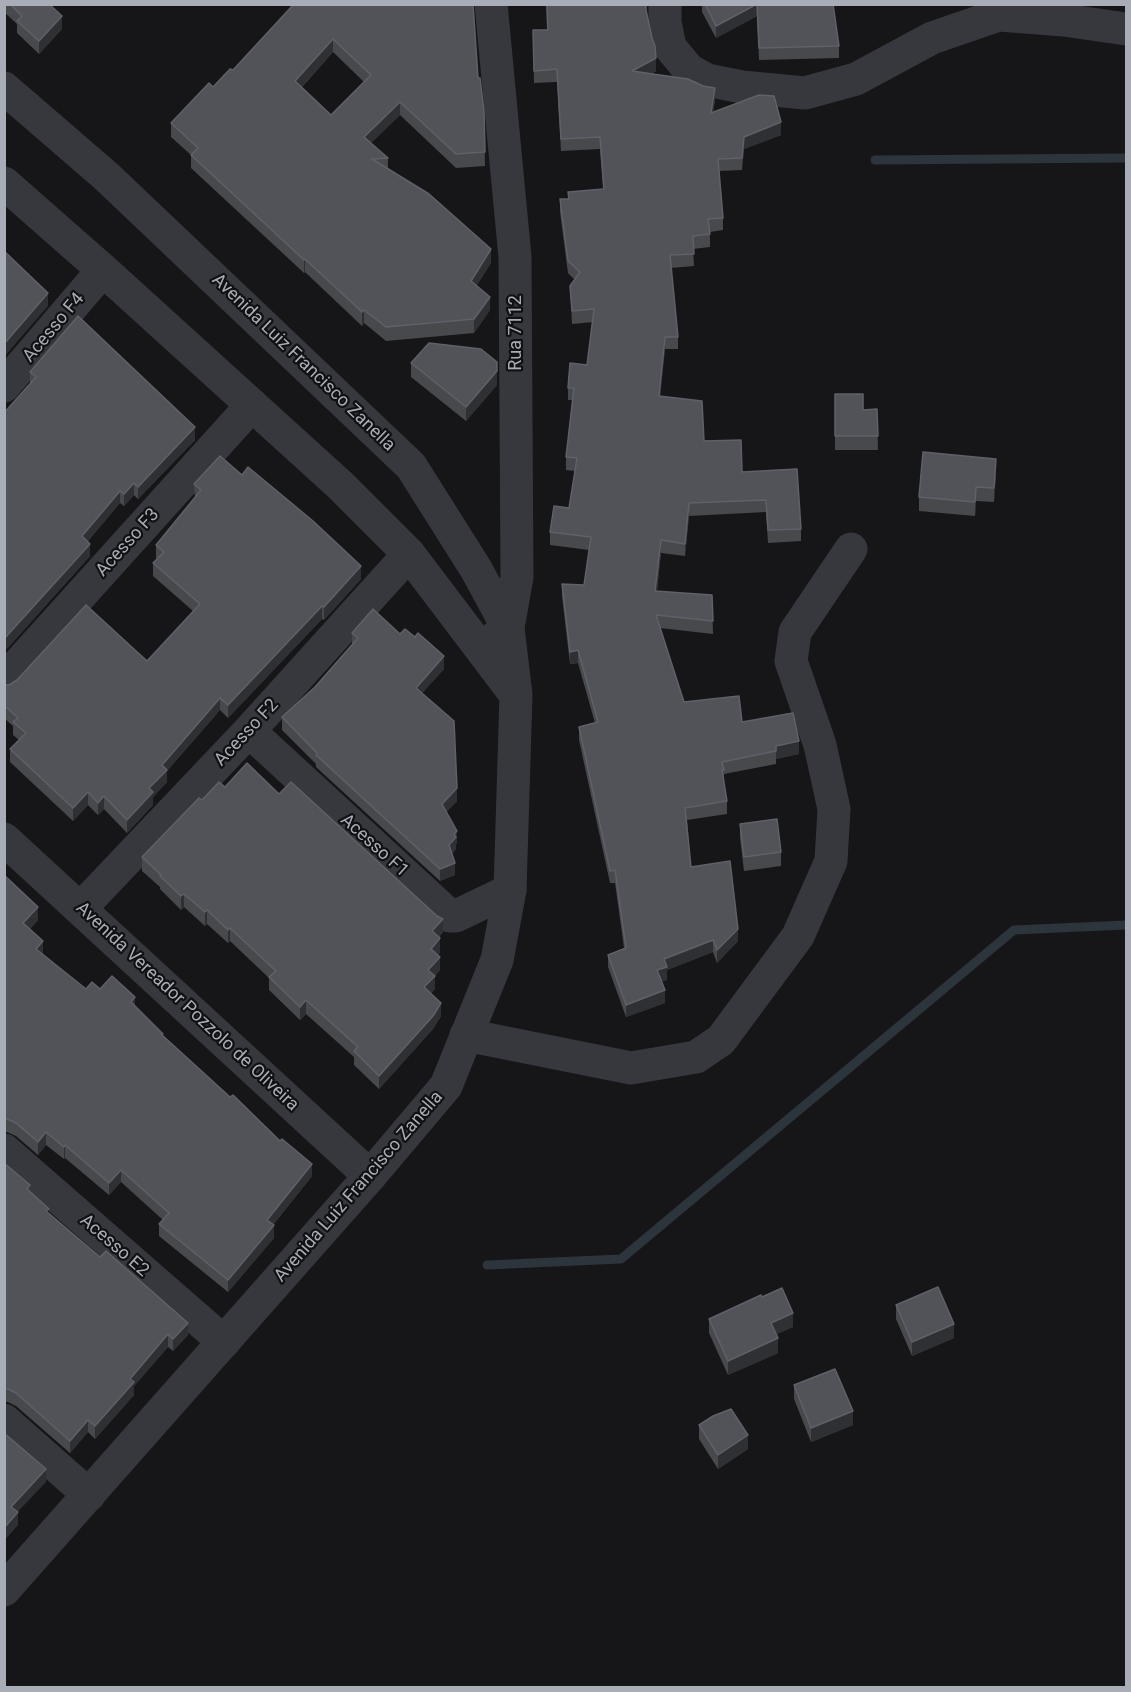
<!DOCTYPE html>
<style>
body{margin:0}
#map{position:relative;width:1131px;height:1692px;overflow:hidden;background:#161618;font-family:Roboto,sans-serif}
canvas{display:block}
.frame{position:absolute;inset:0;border:6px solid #a8adb8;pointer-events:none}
</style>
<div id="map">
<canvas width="1131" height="1692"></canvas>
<div class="frame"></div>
</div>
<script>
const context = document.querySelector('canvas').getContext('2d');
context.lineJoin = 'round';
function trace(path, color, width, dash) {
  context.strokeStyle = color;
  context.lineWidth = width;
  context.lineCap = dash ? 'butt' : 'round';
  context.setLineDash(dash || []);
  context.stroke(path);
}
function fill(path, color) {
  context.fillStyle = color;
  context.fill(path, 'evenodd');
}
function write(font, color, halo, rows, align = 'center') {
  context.font = font + ' Roboto,sans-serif';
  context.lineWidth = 4.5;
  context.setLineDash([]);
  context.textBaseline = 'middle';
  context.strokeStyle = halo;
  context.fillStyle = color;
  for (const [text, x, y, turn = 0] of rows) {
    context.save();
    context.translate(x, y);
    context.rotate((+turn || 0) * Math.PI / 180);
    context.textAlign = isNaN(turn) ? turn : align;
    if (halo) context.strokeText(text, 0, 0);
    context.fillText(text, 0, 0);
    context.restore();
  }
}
const stream = new Path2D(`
 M875,160L1126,158
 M487,1265L621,1259L1014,930L1126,925`);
const minor = new Path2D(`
 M491,4L515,257L517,577L508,628L493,639
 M665,4V22L670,47L689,70L707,80L742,87L805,93L856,79L932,38L999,15L1064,20L1126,29
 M4,386L103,270
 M4,680L252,405
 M249,731L450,916H456L510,890
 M4,839L370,1176
 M80,909L249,731L409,554
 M466,1035L631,1068L696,1057L721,1040L798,936L831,861L834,809L820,745L791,661L795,632L851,549
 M4,1150L224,1342
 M4,1420L89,1495`);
const tertiary = new Path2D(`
 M4,88L107,177L411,466L476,569L508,628L516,695L510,890L497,960L446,1086L370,1176L4,1590
 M4,183L103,270L340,485L409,554L515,694`);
const wall = new Path2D(`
 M4,4H49L62,29L39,54L17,33V24L4,12Z
 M292,4H473L478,78L484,111L485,166L456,168L400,115L371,143L388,158V169L491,263L476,286L490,310L474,333L386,341L364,323L362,326L305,272L304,273L191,168V155L171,137V123L233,70L292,7ZM333,52L364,82L331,115L302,87Z
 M546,4L646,10L656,71L651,74L715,101L713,113L781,135L744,149L742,170L719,171L723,218V230L710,232V247L693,249L694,266L671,268L678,337V349H665L660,396L704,441L742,472L801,529V541L768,543L766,512L689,516L685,556L661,553L657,591L712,595L713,634L660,628L684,702L742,722L799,754L776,759V764L724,774V782L727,801V814L687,820L691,867L738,941L717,963L713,952L667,970V980L662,981L665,1003L626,1017L608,967V955L624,948L615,883H610L579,740V727L595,723L578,663L570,664L562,596V584L584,585L589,550L550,545V532L569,508L575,471L566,470V457L573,400H568V388L587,365L593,322L572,324L570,286L575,280L568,273L560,212V199H568V192L603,189L600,149L561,151L557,82L534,83L533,30H547Z
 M702,4H833L839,46V58L759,60L757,16L716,38L702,12Z
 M411,363L497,385L466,421L411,377Z
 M30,372L195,440L138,499L134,495L124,506L120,503L88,541L90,556L4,652V413L30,384Z
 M835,394L863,410L877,409L878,450H835Z
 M996,473L994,502L976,501L975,516L919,511V497Z
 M194,484L361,579L324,620L322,619L228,718L220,710L167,771V782L153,797V805L127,833L104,809L98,815L88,805L73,821L10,762V749L19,740L13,735V726L4,718V685L147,661L193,611L153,576V563L157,559L156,558V545L195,498Z
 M352,633L400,634L444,669L422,693L457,801L446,812L457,843L456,844V849L452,854L455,875L440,881L316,767V764L282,730V717L315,687L352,645Z
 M225,787L279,794L443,932L439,937L440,952L438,955L440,970L435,976V989L431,993L441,1016L433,1029L379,1089L354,1065V1057L306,1014L300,1020L269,990V978L230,941L228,943L207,924L205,926L184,907L181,910L160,889V887L142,871V857L202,800Z
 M740,824L781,852V866L744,871L740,838Z
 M4,875L38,920L30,929L43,954L86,989H100L135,1007L163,1036L312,1176L273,1225L274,1238L228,1292L159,1236V1224L163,1220L121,1182L109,1195L65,1158L64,1159L46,1145L38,1155L16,1136L7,1132H4Z
 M4,1163L49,1214L188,1335L173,1351L168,1347L134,1386V1395L95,1439L88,1432L70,1453L16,1406L8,1402H4Z
 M762,1297L793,1327L776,1334L778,1353L728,1375L709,1333V1319Z
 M896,1305L954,1338L912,1356L896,1319Z
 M794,1385L853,1425L811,1442L794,1399Z
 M699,1425L748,1449L718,1469L699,1439Z`);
const shadedWall = new Path2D(`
 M757,4V16L716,38V26Z
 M62,16V29L39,54V41Z
 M333,39V52L295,94V81Z
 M656,58V71L632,84V71Z
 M715,88V101L711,126V113Z
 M400,102V115L364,150V137Z
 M781,122V135L744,149L742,170L744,137Z
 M491,249V263L471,295V281Z
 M305,259V272L304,273V260Z
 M48,293V306L4,357V344Z
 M490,297V310L474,333V319Z
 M364,310V323L362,326V312Z
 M665,337V349L659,409V396Z
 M497,371V385L466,421V407Z
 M195,427V440L138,499V487Z
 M996,459V473L994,502V488Z
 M134,483V495L124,506V494Z
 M976,487V501L975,516V502Z
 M120,491V503L82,548V536Z
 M689,503V516L685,556V544Z
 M661,540V553L655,603V591Z
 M90,544V556L4,652V639Z
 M361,566V579L324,620V607Z
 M322,606V619L228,718V705Z
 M578,650V663L570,664V652Z
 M444,656V669L416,700V688Z
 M220,698V710L167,771V782L153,797V805L127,833V820L149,788L162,765Z
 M799,741V754L776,759V746Z
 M457,788V801L442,817V804Z
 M88,792V805L73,821V808Z
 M104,796V809L98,815V803Z
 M457,831V843L456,844V849L449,857V845L454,834Z
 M455,863V875L440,881V869Z
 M184,894V907L181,910V896Z
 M38,907V920L23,936V923Z
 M207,910V924L205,926V912Z
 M443,919V932L432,945V931Z
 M230,928V941L228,943V930Z
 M738,929V941L717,963V950Z
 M440,938V952L431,962V949Z
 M713,940V952L667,970V980L657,983V970L664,959Z
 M43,941V954L36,961V949Z
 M440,957V970L428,983V970Z
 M435,976V989L424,1001V987Z
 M665,990V1003L626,1017V1005Z
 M135,997V1009L131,1002Z
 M306,1000V1014L300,1020V1007Z
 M441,1003V1016L433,1029L379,1089V1076Z
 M46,1132V1145L38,1155V1142Z
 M65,1145V1158L64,1159V1147Z
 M312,1164V1176L267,1232V1220Z
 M121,1170V1182L109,1195V1183Z
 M274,1225V1238L228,1292V1280Z
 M793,1313V1327L771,1337V1323Z
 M188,1323V1335L173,1351V1339Z
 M954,1324V1338L912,1356V1342Z
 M168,1334V1347L134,1386V1395L95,1439V1426L130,1379Z
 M778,1338V1353L728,1375V1361Z
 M853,1411V1425L811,1442V1428Z
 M88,1420V1432L70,1453V1441Z
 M748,1435V1449L718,1469V1455Z
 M46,1469V1482L11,1519V1507Z
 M18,1512V1525L4,1541V1528Z`);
const building = new Path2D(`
 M10,4H49L62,16L39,41L17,21L22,16Z
 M294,4H473L478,78H480L484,111L485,152L456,154L400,102L364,137L388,158L372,159L429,194L491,249L471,281L490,297L474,319L386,327L364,310L362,312L305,259L304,260L191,155L198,148L171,123L209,83L213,87L230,69L233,70ZM333,39L371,75L331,115L295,81Z
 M547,4H646V10L652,38L655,46L656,58L632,71L688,79L703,86L715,88L711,113L759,95L774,96L781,122L744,137L742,158L718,159L723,218L708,219L710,234L693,236L694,254L670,255L678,337H665L659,396L702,401L704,441L741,440L742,472L797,469L801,529L768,530L766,500L689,503L685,544L661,540L655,591L712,595L713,621L656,615L684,702L739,696L742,722L793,713L799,741L776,746V751L722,762L724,770H722L727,801L685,808L691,867L730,861L738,929L717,950L713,940L664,959L667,967L657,970L665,990L626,1005L608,955L626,948L615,870L610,871L579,727L598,722L578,650L570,652L562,584L584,585L591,537L550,532L554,506L569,508L577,458L566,457L574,388H568L570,363L587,365L594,309L572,311L570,286L580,272L568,261L560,199H569L568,192L604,189L600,137L561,139L557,69L534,71L533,30H548Z
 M705,4H757L716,26Z
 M757,4H833L839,46L759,48Z
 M4,251L48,293L4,344Z
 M78,316L195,427L138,487L134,483L124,494L120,491L82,536L90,544L4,639V413L36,377L30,372Z
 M429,343L481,349L497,362V371L466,407L411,363Z
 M835,394H863V410L877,409L878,436H835Z
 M923,452L996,459L994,488L976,487L975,502L919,497Z
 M220,456L242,475L248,467L313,521L361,566L324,607L322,606L228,705L220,698L162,765L167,770L149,788L153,792L127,820L104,796L98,803L88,792L73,808L10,749L26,733L13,722L18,718L4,705V685H9L17,680L86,605L147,661L200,604L153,563L164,552L156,545L201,490L194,484Z
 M373,609L400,634L405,629L415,637L418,633L444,656L416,688L454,721L457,788L442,804L457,831L454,834L456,837L449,845L455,863L440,869L316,755L317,753L282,717L315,687L358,638L352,633Z
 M247,763L279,794L291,782L437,916L443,919L432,931L440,938L431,949L440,957L428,970L435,976L424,987L441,1003L433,1016L379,1076L354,1051L358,1047L306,1000L300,1007L269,977L276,971L230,928L228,930L207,910L205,912L184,894L181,896L160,876L161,875L142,857L199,798L202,800L219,782L225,787Z
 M777,819L781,852L744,857L740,824Z
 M4,875L38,907L23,923L43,941L36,949L86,989L92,982L100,989L112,976L135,997L131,1002L163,1034L162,1035L230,1097L233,1095L280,1141L282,1139L312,1164L267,1220L274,1225L228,1280L159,1224L169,1213L121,1170L109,1183L65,1145L64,1147L46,1132L38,1142L16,1123L7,1119H4Z
 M4,1163L30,1185L27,1189L49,1209L46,1211L100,1257L106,1251L188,1323L173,1339L168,1334L130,1379L134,1382L95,1426L88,1420L70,1441L16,1393L8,1389H4Z
 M938,1287L954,1324L912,1342L896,1305Z
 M782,1288L793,1313L771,1323L778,1338L728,1361L709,1319L761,1295L762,1297Z
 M835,1369L853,1411L811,1428L794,1385Z
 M731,1409L748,1435L718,1455L699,1425L713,1416Z
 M4,1433L46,1469L11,1507L18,1512L4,1528Z`);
const streetNames = [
 ["Acesso F4",54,328,-50],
 ["Rua 7112",516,333,-90],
 ["Avenida Luiz Francisco Zanella",303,363,44],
 ["Acesso F3",128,543,-48],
 ["Acesso F2",247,733,-47],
 ["Acesso F1",374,846,42],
 ["Avenida Vereador Pozzolo de Oliveira",187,1007,43],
 ["Avenida Luiz Francisco Zanella",359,1187,-49],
 ["Acesso E2",114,1246,41]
];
trace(stream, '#2c353c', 9);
trace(minor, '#37383d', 33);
trace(tertiary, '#37383d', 33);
fill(wall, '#47494d');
fill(shadedWall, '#2f3033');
fill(building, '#525359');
trace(building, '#5f6168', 1.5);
write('18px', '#a8adb8', '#111113', streetNames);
</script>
